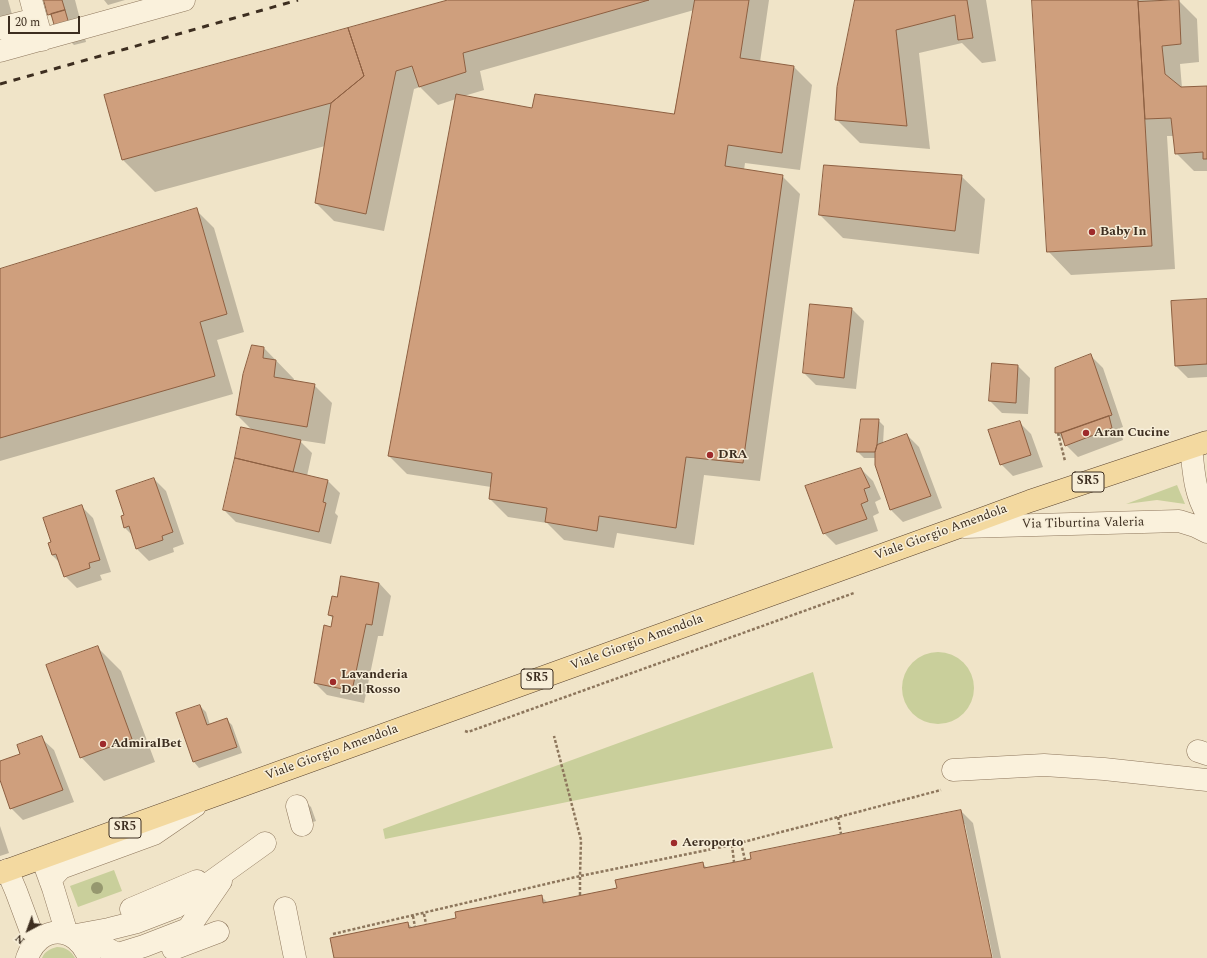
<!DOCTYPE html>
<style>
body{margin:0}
#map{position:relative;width:1207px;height:958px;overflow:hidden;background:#f0e4c8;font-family:Spectral,serif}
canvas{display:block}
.north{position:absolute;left:8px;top:910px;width:40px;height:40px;-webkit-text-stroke:3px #f7eed8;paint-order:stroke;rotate:221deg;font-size:11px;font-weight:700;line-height:16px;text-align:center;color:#3d2e20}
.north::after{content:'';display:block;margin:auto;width:14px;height:18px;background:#3d2e20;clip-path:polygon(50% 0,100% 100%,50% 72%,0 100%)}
.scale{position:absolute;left:8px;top:16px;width:72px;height:18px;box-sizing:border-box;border:2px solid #3d2e20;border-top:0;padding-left:5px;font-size:12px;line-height:14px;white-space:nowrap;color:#3d2e20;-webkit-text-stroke:3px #f7eed8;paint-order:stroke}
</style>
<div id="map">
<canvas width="1207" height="958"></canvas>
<div class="north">N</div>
<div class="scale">20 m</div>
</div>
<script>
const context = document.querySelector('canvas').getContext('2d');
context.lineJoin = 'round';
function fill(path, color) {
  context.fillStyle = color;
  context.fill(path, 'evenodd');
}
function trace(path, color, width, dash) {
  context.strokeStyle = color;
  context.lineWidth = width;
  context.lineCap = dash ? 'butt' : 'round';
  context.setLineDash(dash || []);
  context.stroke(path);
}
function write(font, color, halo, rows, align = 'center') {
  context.font = font + ' Spectral,serif';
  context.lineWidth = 3;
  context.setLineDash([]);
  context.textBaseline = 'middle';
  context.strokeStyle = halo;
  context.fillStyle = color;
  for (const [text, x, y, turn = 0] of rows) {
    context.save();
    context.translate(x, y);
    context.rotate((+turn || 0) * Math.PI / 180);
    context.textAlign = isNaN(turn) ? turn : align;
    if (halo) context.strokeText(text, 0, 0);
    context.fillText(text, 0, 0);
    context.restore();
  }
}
const green = new Path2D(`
 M1177,485L1185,504L1157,500L1126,504Z
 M902 688a36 36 0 1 1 72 0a36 36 0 1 1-72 0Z
 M813,672L833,748L385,839L383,829Z
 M114,870L122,891L78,907L70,886Z
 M57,947C66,947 71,951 75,958H42C45,951 50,949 57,947Z`);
const shadow = new Path2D(`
 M0,0H8L18,36L0,41Z
 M45,0H75L86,42L74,45L56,27L54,19L49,14Z
 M104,0H125L108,5Z
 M452,0H769L760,62L794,67L812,85L800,170L745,163L744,170L782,176L800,194L760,481L704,475L694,545L617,533L614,548L564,540L547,523L508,517L490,499L491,487L407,474L389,456L456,99L438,105L420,87L414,89L384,231L334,221L316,203L325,146L155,192L123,160ZM694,10L675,115L533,109L464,96L484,90L480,71Z
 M856,0H986L996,61L982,63L962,43L919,53L930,149L860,143L836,119Z
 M1033,0H1160V2L1179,1L1197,19L1199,62L1180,64L1182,88L1207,87V171H1194L1176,153L1174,136H1167L1175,269L1071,275L1048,251Z
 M961,176L985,199L979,254L843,238L820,215Z
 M196,210L214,228L244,332L217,340L233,394L0,461V270Z
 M1207,300V377L1188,378L1176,366Z
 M852,309L864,321L856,389L816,385L804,373Z
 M264,348L294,379L293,382L314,385L332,403L325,444L299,440L312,453L307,476L328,481L340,493L335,513L338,516L331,544L236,522L224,510L253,431L237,415Z
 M1091,356L1103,368L1123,427L1120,428L1123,440L1078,457L1066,445L1064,441L1056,432Z
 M1018,366L1030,378L1028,414L1002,413L990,401Z
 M862,420H878L884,426L883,444L907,435L919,447L942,508L903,522L891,510L876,465V458H864L858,452Z
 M1019,422L1031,434L1043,467L1013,476L1001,464Z
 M861,469L873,481L881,499L875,502L879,513L873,516L878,531L836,545L824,533Z
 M154,479L166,491L184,544L173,548L174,552L149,561L137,549L133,536L125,528V516Z
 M81,506L93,518L111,572L100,575L102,580L77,588L65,576L60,563L52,555L49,544L52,543Z
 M379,583L391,596L383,636H378L364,703L327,695L315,683L332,628L334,619L329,615Z
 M98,648L121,671L155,762L104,781L81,757Z
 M200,706L206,712L210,725L226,719L232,725L242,753L199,768L194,762Z
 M41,738L54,750L74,802L23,820L11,808L0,777V763L21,755Z
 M305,801L311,807L316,821L299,827Z
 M961,811L973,823L1001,958H993L965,824H963L991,958H335L407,923L413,928L458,919L541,896L548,903L618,889L702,863L708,869L753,859Z
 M0,826L9,853L0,856Z`);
const building = new Path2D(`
 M44,0H62L65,10L48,15Z
 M448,0H649L463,53L466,72L419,87L412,66L396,71L366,214L315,203L331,103L364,76L348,28Z
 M695,0H749L740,58L794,66L782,153L728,145L725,166L783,175L743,463L686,457L676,528L599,516L597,531L545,522L547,508L489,499L492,473L388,456L456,94L532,108L535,94L674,114Z
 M855,0H967L973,38L958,40L955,15L896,30L907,126L835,120L837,87Z
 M1032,0H1138L1152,246L1047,252Z
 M1179,0L1181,44L1162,46L1165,74L1181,87L1207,86V159H1203V152L1175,154L1171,118L1145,119L1138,2Z
 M65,10L69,24L55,28L51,14Z
 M348,28L364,76L331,103L122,160L104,95Z
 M824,165L962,175L955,231L819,215Z
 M197,208L227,314L200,322L215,376L0,438V269Z
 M1207,299V364L1175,366L1171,301Z
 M810,304L852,308L844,378L803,373Z
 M252,345L264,347L263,358L276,360L274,377L315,384L307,427L236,415L243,374Z
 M1091,354L1112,415L1061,433H1055V368Z
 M992,363L1018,365L1016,403L989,401Z
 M1109,416L1112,428L1065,446L1061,433Z
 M861,419H879L877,445L875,452H857Z
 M1020,421L1031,455L1000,465L988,430Z
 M241,427L301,440L293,472L235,458Z
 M907,434L931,496L890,510L875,465V452L877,445Z
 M235,458L328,480L323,502L326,503L319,532L223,510Z
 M861,468L870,487L864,489L868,501L861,504L867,519L823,534L805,486Z
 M154,478L173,532L162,536L163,540L136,549L129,526L124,528L121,516L124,515L116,491Z
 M82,505L100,560L89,563L90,568L64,577L56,554L52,555L48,543L51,542L43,518Z
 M341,576L379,583L372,625L366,624L352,691L314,683L324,625L331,627L333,616L328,615L332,596L337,597Z
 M98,646L132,739L80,758L46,665Z
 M200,705L207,725L227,718L237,747L193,762L176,713Z
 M42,736L63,790L10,809L0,780V761L20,754L17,745Z
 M961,810L992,958H334L330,938L408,922L409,928L456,918L455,912L542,895L543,903L617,888L615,880L703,862L704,868L751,859L750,853Z`);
const path = new Path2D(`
 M1058,433L1065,461
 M465,731L468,732L854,593
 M838,817L841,834
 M741,843L745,860
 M732,845L734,862
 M580,895V876L732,845L941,790
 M424,914L426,924
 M413,916L415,927
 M333,934L580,876L581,840L554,736`);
const minor = new Path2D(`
 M31,0L42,40
 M0,28L36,19
 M0,51L184,0
 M1191,448C1194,472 1194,492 1207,514
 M964,527L1179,521L1195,526L1207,532
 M1198,751L1207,754
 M953,770L1044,765L1104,769L1207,780
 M297,806L302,825
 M45,866L53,888L67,934
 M7,870L16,891L35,942
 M50,880L61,868L154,834L195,806
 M285,908L295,958
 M131,909L197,881
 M71,936L109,929L137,922L176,907L265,843
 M95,943L118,954L144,946L188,929L221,881
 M173,949L218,932
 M27,958C39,924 76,924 89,958`);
const major = new Path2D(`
 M0,873L973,522L1030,501L1207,442`);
const rail = new Path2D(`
 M0,84L129,48L298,0`);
const trees = [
 [97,888]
];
const markers = [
 [1092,232,4,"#9e2a2b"],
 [1086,433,4,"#9e2a2b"],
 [710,455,4,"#9e2a2b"],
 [333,682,4,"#9e2a2b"],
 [103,744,4,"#9e2a2b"],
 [674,843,4,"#9e2a2b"]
];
const shields = [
 [1088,482,32],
 [537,679,32],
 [125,828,32]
];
const shieldNames = [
 ["SR5",1088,482],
 ["SR5",537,679],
 ["SR5",125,828]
];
const poiNames = [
 ["Baby In",1100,232],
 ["Aran Cucine",1094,433],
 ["DRA",718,455],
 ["Lavanderia",341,675],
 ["Del Rosso",341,690],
 ["AdmiralBet",111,744],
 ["Aeroporto",682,843]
];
const streetNames = [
 ["Via Tiburtina Valeria",1083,524,-1],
 ["Viale Giorgio Amendola",941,533,-20],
 ["Viale Giorgio Amendola",637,643,-20],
 ["Viale Giorgio Amendola",332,753,-20]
];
fill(green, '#c9cf9b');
fill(shadow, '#0003');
fill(building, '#cf9f7d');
trace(building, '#8d5f41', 1);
trace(minor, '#8d765c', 23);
trace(major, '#5b4430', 23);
trace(path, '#8d765c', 2.5, [3, 2]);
trace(minor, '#faf1dc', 22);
trace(major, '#f3d9a0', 22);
trace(rail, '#3d2e20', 3, [7, 7]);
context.fillStyle = '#96986f';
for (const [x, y] of trees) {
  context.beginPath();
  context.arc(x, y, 6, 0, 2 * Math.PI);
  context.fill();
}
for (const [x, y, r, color] of markers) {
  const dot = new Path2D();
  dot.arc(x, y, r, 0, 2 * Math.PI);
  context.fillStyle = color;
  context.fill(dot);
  trace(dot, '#f7eed8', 1.5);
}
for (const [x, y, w] of shields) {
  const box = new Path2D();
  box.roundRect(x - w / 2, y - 10, w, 20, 3);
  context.fillStyle = '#f7eed8';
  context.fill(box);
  trace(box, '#3d2e20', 1);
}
write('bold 12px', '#3d2e20', null, shieldNames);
write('bold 13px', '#3d2e20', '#f7eed8', poiNames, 'left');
write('13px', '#3d2e20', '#f7eed8', streetNames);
</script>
